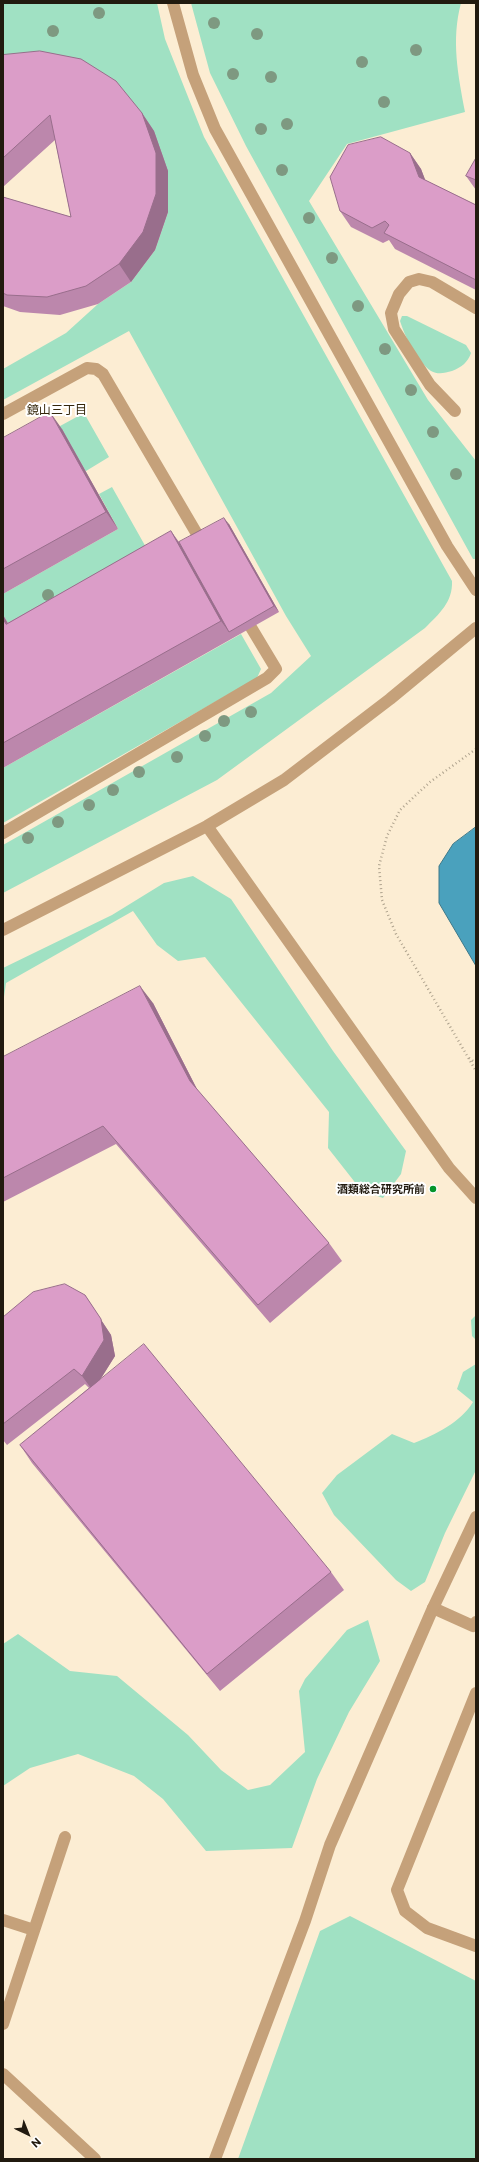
<!DOCTYPE html>
<meta charset="utf-8">
<style>
body{margin:0}
#map{position:relative;width:479px;height:2162px;overflow:hidden;background:#fcedd3;font-family:Commissioner,sans-serif}
canvas{display:block}
.frame{position:absolute;inset:0;border:4px solid #211a0f;pointer-events:none}
.north{position:absolute;left:8px;top:2114px;width:40px;height:40px;-webkit-text-stroke:3px #fff;paint-order:stroke;rotate:137deg;font-size:11px;font-weight:700;line-height:16px;text-align:center;color:#211a0f}
.north::after{content:'';display:block;margin:auto;width:14px;height:18px;background:#211a0f;clip-path:polygon(50% 0,100% 100%,50% 72%,0 100%)}
</style>
<div id="map">
<canvas width="479" height="2162"></canvas>
<div class="frame"></div>
<div class="north">N</div>
</div>
<script>
const context = document.querySelector('canvas').getContext('2d');
context.lineJoin = 'round';
function fill(path, color) {
  context.fillStyle = color;
  context.fill(path, 'evenodd');
}
function trace(path, color, width, dash) {
  context.strokeStyle = color;
  context.lineWidth = width;
  context.lineCap = dash ? 'butt' : 'round';
  context.setLineDash(dash || []);
  context.stroke(path);
}
function write(font, color, halo, rows, align = 'center') {
  context.font = font + ' Commissioner,"Noto Sans JP",sans-serif';
  context.lineWidth = 4;
  context.setLineDash([]);
  context.textBaseline = 'middle';
  context.strokeStyle = halo;
  context.fillStyle = color;
  for (const [text, x, y, turn = 0] of rows) {
    context.save();
    context.translate(x, y);
    context.rotate((+turn || 0) * Math.PI / 180);
    context.textAlign = isNaN(turn) ? turn : align;
    if (halo) context.strokeText(text, 0, 0);
    context.fillText(text, 0, 0);
    context.restore();
  }
}
const green = new Path2D(`
 M3,3H157L165,39L204,137L452,581C453,602 439,614 425,628L217,780L3,893V845L271,693L311,656L286,616L129,331L3,400V369L66,333L98,304L131,282L155,250L168,212L3,78Z
 M191,3H461C451,40 458,75 465,112L347,144L309,201L428,400L476,461V559H473L246,146L210,73Z
 M402,316H407L466,345L471,353C468,362 462,367 452,371C445,373 438,375 431,371C417,361 405,337 400,321Z
 M84,413L109,457L86,471L3,457Z
 M112,487L156,565L18,642L3,615V594L118,529L99,494Z
 M241,634L261,669L257,678L3,823V768Z
 M193,876L231,899L333,1051L406,1151L401,1174L383,1198L361,1190L328,1148L329,1112L205,957L178,961L157,945L133,911L6,983L3,1004V968L112,915L164,883Z
 M476,1315V1340L472,1336L471,1320Z
 M476,1364V1470L445,1533L425,1582L411,1591L396,1580L334,1515L322,1493L337,1475L392,1434L414,1443C435,1435 461,1422 473,1402L457,1389L463,1372Z
 M368,1620L380,1661L349,1712L317,1779L292,1848L206,1851L163,1799L134,1776L78,1754L30,1768L3,1786V1644L18,1634L70,1671L117,1676L188,1735L221,1770L248,1790L270,1785L305,1752L299,1691L305,1679L347,1630Z
 M350,1916L476,1981V2159H238L320,1931Z`);
const water = new Path2D(`
 M476,827V966L439,903V866L453,844Z`);
const path = new Path2D(`
 M476,749L430,782L400,810L387,836L379,866L382,900L396,934L476,1071
 M469,1058L476,1063`);
const service = new Path2D(`
 M455,411L430,385L394,329L391,313L399,294L409,282L419,279L432,282L476,308
 M3,414L87,368L96,369L103,374L204,546
 M3,833L267,678L276,669L243,614`);
const minor = new Path2D(`
 M173,3L193,75L215,129L447,546L476,590
 M433,1608L473,1626L476,1622
 M476,1693L397,1890L405,1911L427,1928L476,1946
 M3,1920L34,1930
 M3,2024L65,1837
 M3,2074L95,2159`);
const tertiary = new Path2D(`
 M207,826L449,1168L476,1198
 M3,930L207,826L284,780L390,699L476,628
 M215,2159L305,1921L330,1845L433,1608L476,1517`);
const trees = [
 [99,13],
 [214,23],
 [53,31],
 [257,34],
 [416,50],
 [362,62],
 [233,74],
 [271,77],
 [384,102],
 [287,124],
 [261,129],
 [282,170],
 [309,218],
 [332,258],
 [358,306],
 [385,349],
 [411,390],
 [433,432],
 [456,474],
 [48,595],
 [251,712],
 [224,721],
 [205,736],
 [177,757],
 [139,772],
 [113,790],
 [89,805],
 [58,822],
 [28,838]
];
const wall = new Path2D(`
 M3,55L142,113L154,131L168,171V212L155,250L131,282L98,304L60,315L20,312L3,306V197L71,217L55,140L3,187Z
 M410,153L421,169L425,180L476,205V290L395,249L389,240L383,243L351,227L340,211Z
 M476,158V190L466,176Z
 M62,429L118,529L3,594V438Z
 M229,524L279,612L3,768V615L8,623L171,531L179,542Z
 M153,1003L198,1091L329,1243L342,1261L270,1323L116,1144L3,1202V1057Z
 M95,1311L111,1335L115,1356L100,1380L331,1572L344,1590L220,1691L32,1463L20,1445L89,1388L85,1384L7,1445L3,1440V1317Z`);
const shadedWall = new Path2D(`
 M142,113L154,131L168,171V212L155,250L131,282L119,264Z
 M410,153L421,169L430,192L419,177Z
 M50,412L62,429L118,529L106,512Z
 M224,518L229,524L279,612L274,606Z
 M171,531L183,549L229,632L221,621Z
 M3,615L18,642L3,619Z
 M140,986L153,1003L202,1099L190,1081Z
 M85,1295L111,1335L115,1356L93,1391L82,1376Z`);
const building = new Path2D(`
 M40,51L81,59L116,81L142,113L156,153V194L143,232L119,264L86,286L47,297L7,295L3,293V197L71,217L50,115L3,158V55Z
 M381,137L410,153L419,177L476,205V280L384,233L389,225L385,221L372,228L340,211L330,177L348,145Z
 M476,158V180L466,176Z
 M50,412L106,512L3,569V438Z
 M224,518L274,606L229,632L179,542Z
 M171,531L221,621L3,743V619L6,624Z
 M140,986L190,1081L329,1243L258,1305L103,1126L3,1178V1057Z
 M65,1284L85,1295L101,1319L104,1340L82,1376L74,1369L3,1424V1317L33,1292Z
 M144,1344L331,1572L207,1674L20,1445Z`);
const markers = [
 [433,1189,4,"#04952b"]
];
const poiNames = [
 ["酒類総合研究所前",425,1189]
];
const neighbourhoodNames = [
 ["鏡山三丁目",57,410]
];
fill(green, '#a0e1c3');
fill(water, '#4aa1bd');
trace(water, '#3e7889', 1);
trace(path, '#afa38e', 2.5, [1, 3]);
trace(service, '#c5a17a', 12);
trace(minor, '#c5a17a', 12);
trace(tertiary, '#c5a17a', 12);
context.fillStyle = '#7e9981';
for (const [x, y] of trees) {
  context.beginPath();
  context.arc(x, y, 6, 0, 2 * Math.PI);
  context.fill();
}
fill(wall, '#bc87ac');
fill(shadedWall, '#996e8c');
fill(building, '#db9dc8');
trace(building, '#996e8c', 1);
for (const [x, y, r, color] of markers) {
  const dot = new Path2D();
  dot.arc(x, y, r, 0, 2 * Math.PI);
  context.fillStyle = color;
  context.fill(dot);
  trace(dot, '#fff', 1.5);
}
write('bold 11px', '#211a0f', '#fff', poiNames, 'right');
write('12px', '#35270b', '#fff', neighbourhoodNames);
</script>
